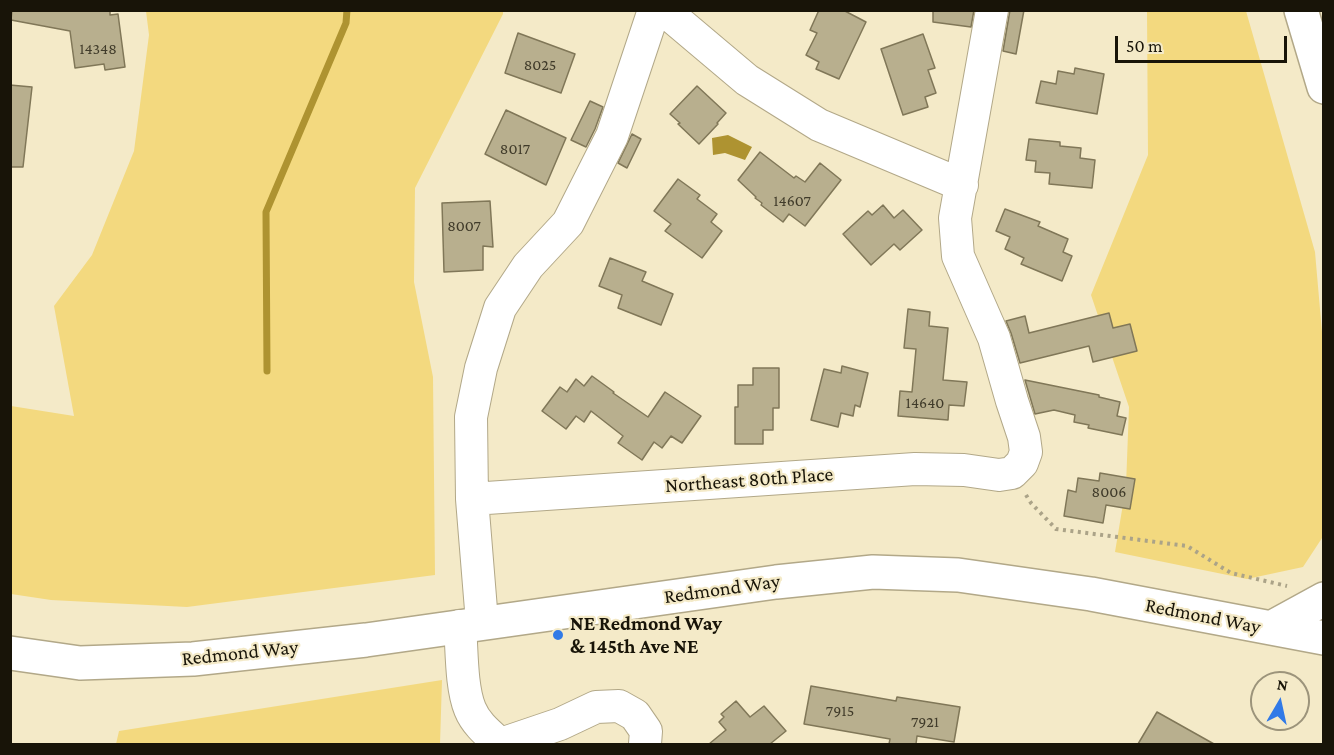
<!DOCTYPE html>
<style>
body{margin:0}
#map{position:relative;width:1334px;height:755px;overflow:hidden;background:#f4eac8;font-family:"Crimson Pro",serif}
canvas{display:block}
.frame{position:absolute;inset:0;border:12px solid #181408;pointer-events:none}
.north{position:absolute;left:1250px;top:671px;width:60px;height:60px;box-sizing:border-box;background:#f4eac8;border:2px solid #9c947b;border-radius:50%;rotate:9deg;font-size:16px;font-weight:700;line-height:24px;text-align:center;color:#181408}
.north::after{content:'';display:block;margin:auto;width:21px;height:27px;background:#317ae7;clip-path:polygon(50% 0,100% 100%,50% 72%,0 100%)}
.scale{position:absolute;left:1115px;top:36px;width:172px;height:27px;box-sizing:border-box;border:3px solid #181408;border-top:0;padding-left:8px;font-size:18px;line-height:21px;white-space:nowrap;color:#181408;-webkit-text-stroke:4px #f4eac8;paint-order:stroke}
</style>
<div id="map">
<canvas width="1334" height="755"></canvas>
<div class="frame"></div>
<div class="north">N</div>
<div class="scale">50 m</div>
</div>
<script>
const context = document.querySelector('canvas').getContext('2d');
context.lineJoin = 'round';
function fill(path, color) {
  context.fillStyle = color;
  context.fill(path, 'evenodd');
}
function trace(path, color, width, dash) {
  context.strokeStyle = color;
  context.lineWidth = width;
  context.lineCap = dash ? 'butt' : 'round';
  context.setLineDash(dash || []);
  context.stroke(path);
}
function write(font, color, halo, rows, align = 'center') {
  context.font = font + ' "Crimson Pro",serif';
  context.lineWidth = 4.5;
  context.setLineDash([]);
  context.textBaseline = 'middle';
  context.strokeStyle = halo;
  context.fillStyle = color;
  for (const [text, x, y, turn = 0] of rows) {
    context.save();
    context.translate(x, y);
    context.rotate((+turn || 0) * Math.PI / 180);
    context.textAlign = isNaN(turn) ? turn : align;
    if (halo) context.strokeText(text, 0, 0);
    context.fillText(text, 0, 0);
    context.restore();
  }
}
const green = new Path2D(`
 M146,11H503V14L415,188L414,282L433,377L435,575L187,607L51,600L11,594V406L74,416L54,306L92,255L134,151L149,35Z
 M1147,11H1246L1315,252L1324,355V535L1303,567L1247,579L1115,552L1126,486L1129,407L1091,295L1148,155Z
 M442,680L440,744H116L119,731Z`);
const water = new Path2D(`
 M728,135L752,147L745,160L725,153L713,155L712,138Z`);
const stream = new Path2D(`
 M267,371L266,212L346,23L347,10`);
const building = new Path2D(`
 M12,10H110V15L118,14L125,67L105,70L104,64L75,68L70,31L11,20Z
 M819,10H843L866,22L839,79L816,69L819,62L806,55L817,33L810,30Z
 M933,10H974L971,27L933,22Z
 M1010,10H1024L1016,54L1003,51Z
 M518,33L575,54L561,93L505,73Z
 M923,34L935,68L928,70L936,93L925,97L928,107L903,115L881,49Z
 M1075,68L1104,74L1097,114L1036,103L1041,81L1056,84L1058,71L1074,74Z
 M10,85L32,87L23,167H10Z
 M697,86L726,113L717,123L718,124L699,144L678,124L680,123L670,114Z
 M590,101L603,107L595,129L586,147L571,140Z
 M506,110L566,138L546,185L485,154Z
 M632,134L641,139L627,168L618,163Z
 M1029,139L1060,142V146L1081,148L1080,158L1095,160L1092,188L1049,184L1050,173L1035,172L1036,161L1026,160Z
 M760,152L794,178L796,176L805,182L820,163L841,180L805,226L789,214L783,222L761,205L762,203L755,198L756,197L738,180Z
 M678,179L700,195L697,199L717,214L711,222L722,231L702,258L665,231L671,224L654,211Z
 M490,201L493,247L483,246V270L444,272L442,203Z
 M883,205L894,218L903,210L922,230L900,250L894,244L871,265L843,234L868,211L872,215Z
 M1005,209L1040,222L1038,226L1068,239L1063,252L1072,256L1062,281L1021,264L1024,258L1005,249L1010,237L996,231Z
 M610,258L646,272L642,281L673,294L661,325L618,308L622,295L599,286Z
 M908,309L930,312L929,326L948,328L943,380L967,382L964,406L949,405L948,420L898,416L900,391L912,392L916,349L904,348Z
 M1109,313L1113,328L1130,324L1137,351L1093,362L1089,346L1020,363L1011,333L1006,321L1025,316L1029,333Z
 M842,366L868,373L860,407L855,405L853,416L841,413L838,427L811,420L824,369L841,373Z
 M753,368H779V408H773V430H763V444H735V407H738V385H753Z
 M592,376L614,392L613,393L648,417L665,392L701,416L682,443L671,436L662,448L654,442L642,460L618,443L623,436L591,411L584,422L576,416L566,429L542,411L560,387L567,392L576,379L584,386Z
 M1025,380L1099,395V397L1120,402L1117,416L1126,418L1122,435L1088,428L1089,425L1074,422L1075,415L1054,410L1035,414Z
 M1100,473L1135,479L1130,509L1106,505L1103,523L1064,516L1068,490L1076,492L1078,478L1099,481Z
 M811,686L896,701L897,697L960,707L954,742L917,736L916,744H889L890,739L804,724Z
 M736,701L750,717L764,706L786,731L770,744H709L726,730L719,722L724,717L721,714Z
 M1157,712L1214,744H1138Z`);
const path = new Path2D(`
 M1026,495L1031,503L1056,529L1187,546L1231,573L1287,586`);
const minor = new Path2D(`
 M664,10L747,80L819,125L962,185
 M472,499L915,469L964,470L999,475L1012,473L1022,463L1026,452L1024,437L1012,401L994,338L958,256L955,218L992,10
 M482,622L472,499L471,417L481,368L500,308L528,266L568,223L612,136L654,10
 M460,626C462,650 461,687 470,709C476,724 489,734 500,744
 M501,744L560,724L596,707L619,706L635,715L646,731L645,744`);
const major = new Path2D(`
 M1301,10L1324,87
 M1271,628L1324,599
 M10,653L80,663L193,659L366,640L776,582L873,572L958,575L1091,594L1324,638`);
const markers = [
 [558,635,6,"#317ae7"]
];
const numberNames = [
 ["14348",98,49],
 ["8025",540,65],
 ["8017",515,149],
 ["14607",792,201],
 ["8007",464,226],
 ["14640",925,403],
 ["8006",1109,492],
 ["7915",840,711],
 ["7921",925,722]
];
const streetNames = [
 ["Northeast 80th Place",749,480,-4],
 ["Redmond Way",722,589,-8],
 ["Redmond Way",1203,616,11],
 ["Redmond Way",240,653,-6]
];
const poiNames = [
 ["NE Redmond Way",570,624],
 ["& 145th Ave NE",570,647]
];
fill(green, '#f3d97f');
fill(water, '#ae9331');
trace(stream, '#ae9331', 7);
fill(building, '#b8af8e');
trace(building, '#807758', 1.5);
trace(minor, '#b2a888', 34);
trace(major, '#b2a888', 36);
trace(path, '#aba388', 4, [3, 4.5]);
trace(minor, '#fff', 32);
trace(major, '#fff', 33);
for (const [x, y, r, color] of markers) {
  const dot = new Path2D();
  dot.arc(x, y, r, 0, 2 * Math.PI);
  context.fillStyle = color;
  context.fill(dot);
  trace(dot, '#f4eac8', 2);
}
write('16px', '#403b2a', null, numberNames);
write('20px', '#181408', '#f4eac8', streetNames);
write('bold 20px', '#181408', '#f4eac8', poiNames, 'left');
</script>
